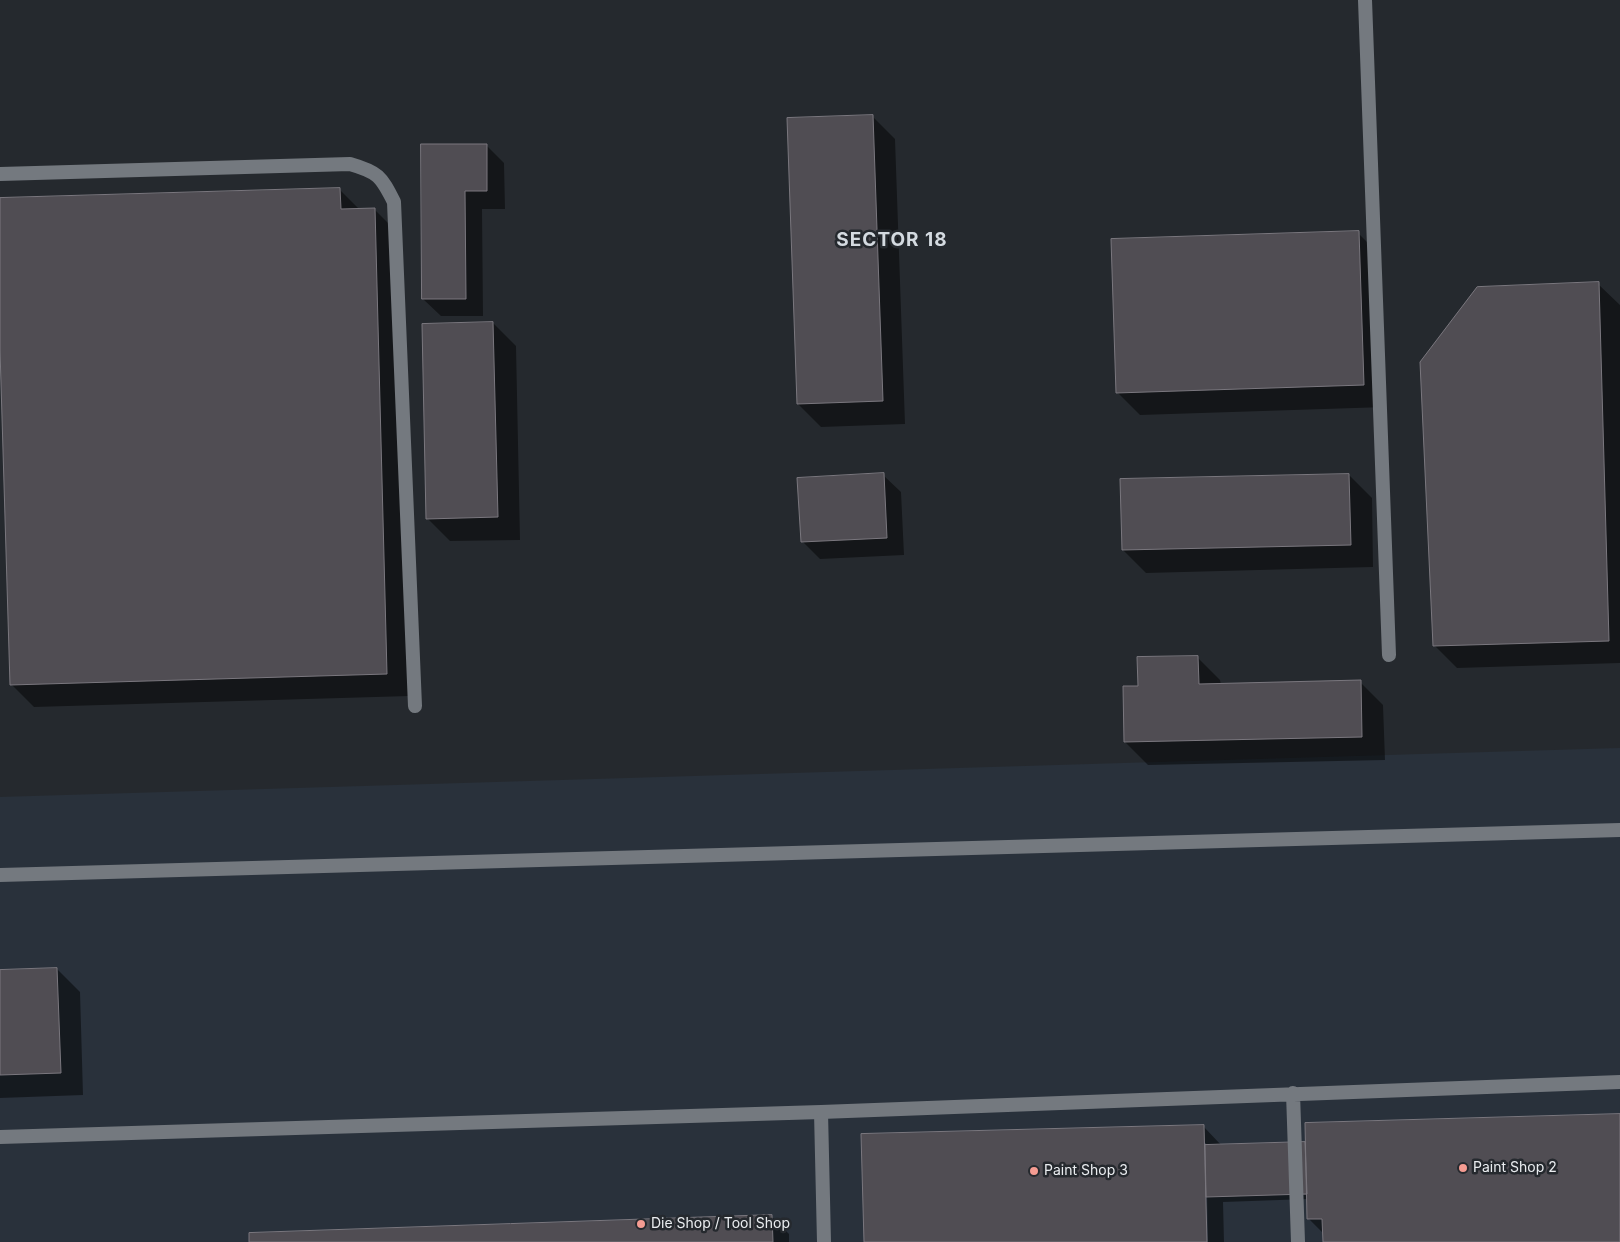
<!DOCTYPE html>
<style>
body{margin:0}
canvas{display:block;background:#25292e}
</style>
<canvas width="1620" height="1242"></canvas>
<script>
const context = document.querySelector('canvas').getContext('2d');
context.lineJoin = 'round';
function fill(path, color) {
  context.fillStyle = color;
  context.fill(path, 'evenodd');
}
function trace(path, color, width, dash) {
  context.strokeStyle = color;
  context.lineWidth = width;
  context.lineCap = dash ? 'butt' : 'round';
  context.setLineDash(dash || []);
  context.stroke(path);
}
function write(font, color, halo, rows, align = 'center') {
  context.font = font + ' Inter,sans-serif';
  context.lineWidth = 5;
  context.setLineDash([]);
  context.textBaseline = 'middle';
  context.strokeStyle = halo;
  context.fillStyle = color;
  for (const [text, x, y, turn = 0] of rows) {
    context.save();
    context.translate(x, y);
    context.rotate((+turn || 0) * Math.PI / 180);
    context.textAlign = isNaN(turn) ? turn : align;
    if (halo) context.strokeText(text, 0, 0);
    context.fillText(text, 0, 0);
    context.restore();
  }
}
const built = new Path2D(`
 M1620,748V1242H0V797Z`);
const shadow = new Path2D(`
 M872,116L895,139L905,424L821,427L798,404Z
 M422,145H486L504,163L505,209H482L483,316H441L423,299Z
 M340,190L360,210L374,209L397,232L410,696L34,707L11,684L0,308V199Z
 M1358,233L1381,256L1386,407L1140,415L1117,392Z
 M1598,284L1620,305V663L1457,668L1434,645Z
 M493,323L516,346L520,540L450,541L427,518Z
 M883,475L901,492L904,555L820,559L802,541Z
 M1349,475L1372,498L1373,567L1146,573L1123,550Z
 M1197,657L1220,680L1221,685L1360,682L1383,705L1385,760L1148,765L1125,742L1139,687Z
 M57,969L80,992L83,1095L0,1098V971Z
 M1620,1115V1242H1324V1234L1309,1219L1308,1199L1223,1202L1224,1242H1208L1206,1143H1204L1206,1242H865L1204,1127L1222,1146L1305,1143L1307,1145Z
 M771,1216L789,1234V1242H250Z`);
const building = new Path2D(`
 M873,115L883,401L797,404L787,118Z
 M421,144H487V191H465L466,299H422Z
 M340,188L341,209L375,208L387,674L10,685L0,350V198Z
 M1359,231L1364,385L1116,393L1111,239Z
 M1599,282L1609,641L1433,646L1420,362L1477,287Z
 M493,322L498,517L426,519L422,324Z
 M884,473L887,538L801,542L797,478Z
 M1349,474L1351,545L1122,550L1120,479Z
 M1198,656L1199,684L1361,680L1362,737L1124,742L1123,686H1138L1137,657Z
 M57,968L61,1073L0,1075V970Z
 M1620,1114V1242H1323L1322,1219H1307L1305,1123Z
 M1204,1125L1207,1242H864L861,1134Z
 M1305,1142L1307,1194L1206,1197L1205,1145Z
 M772,1215L773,1242H249V1233Z`);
const lane = new Path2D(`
 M1365,0L1389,655
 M0,174L350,164C378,172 381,176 394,202L415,706
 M0,875L1620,830
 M1293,1093L1298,1242
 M821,1112L824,1242
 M0,1137L821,1112L1620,1082`);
const markers = [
 [1463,1168,5,"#f59c92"],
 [1034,1171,5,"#f59c92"],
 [641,1224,5,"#f59c92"]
];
const poiNames = [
 ["Paint Shop 2",1473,1168],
 ["Paint Shop 3",1044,1171],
 ["Die Shop / Tool Shop",651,1224]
];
const districtNames = [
 ["SECTOR 18",892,240]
];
fill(built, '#29313b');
fill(shadow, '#0007');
fill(building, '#504d53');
trace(building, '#7a777e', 1);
trace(lane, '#74797f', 14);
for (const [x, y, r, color] of markers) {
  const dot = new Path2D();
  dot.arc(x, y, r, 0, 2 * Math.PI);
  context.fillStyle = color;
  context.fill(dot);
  trace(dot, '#25292e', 2);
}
write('14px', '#eaedf0', '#25292e', poiNames, 'left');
context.letterSpacing = '1px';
write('bold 19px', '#d4dae0', '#25292e', districtNames);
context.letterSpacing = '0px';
</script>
